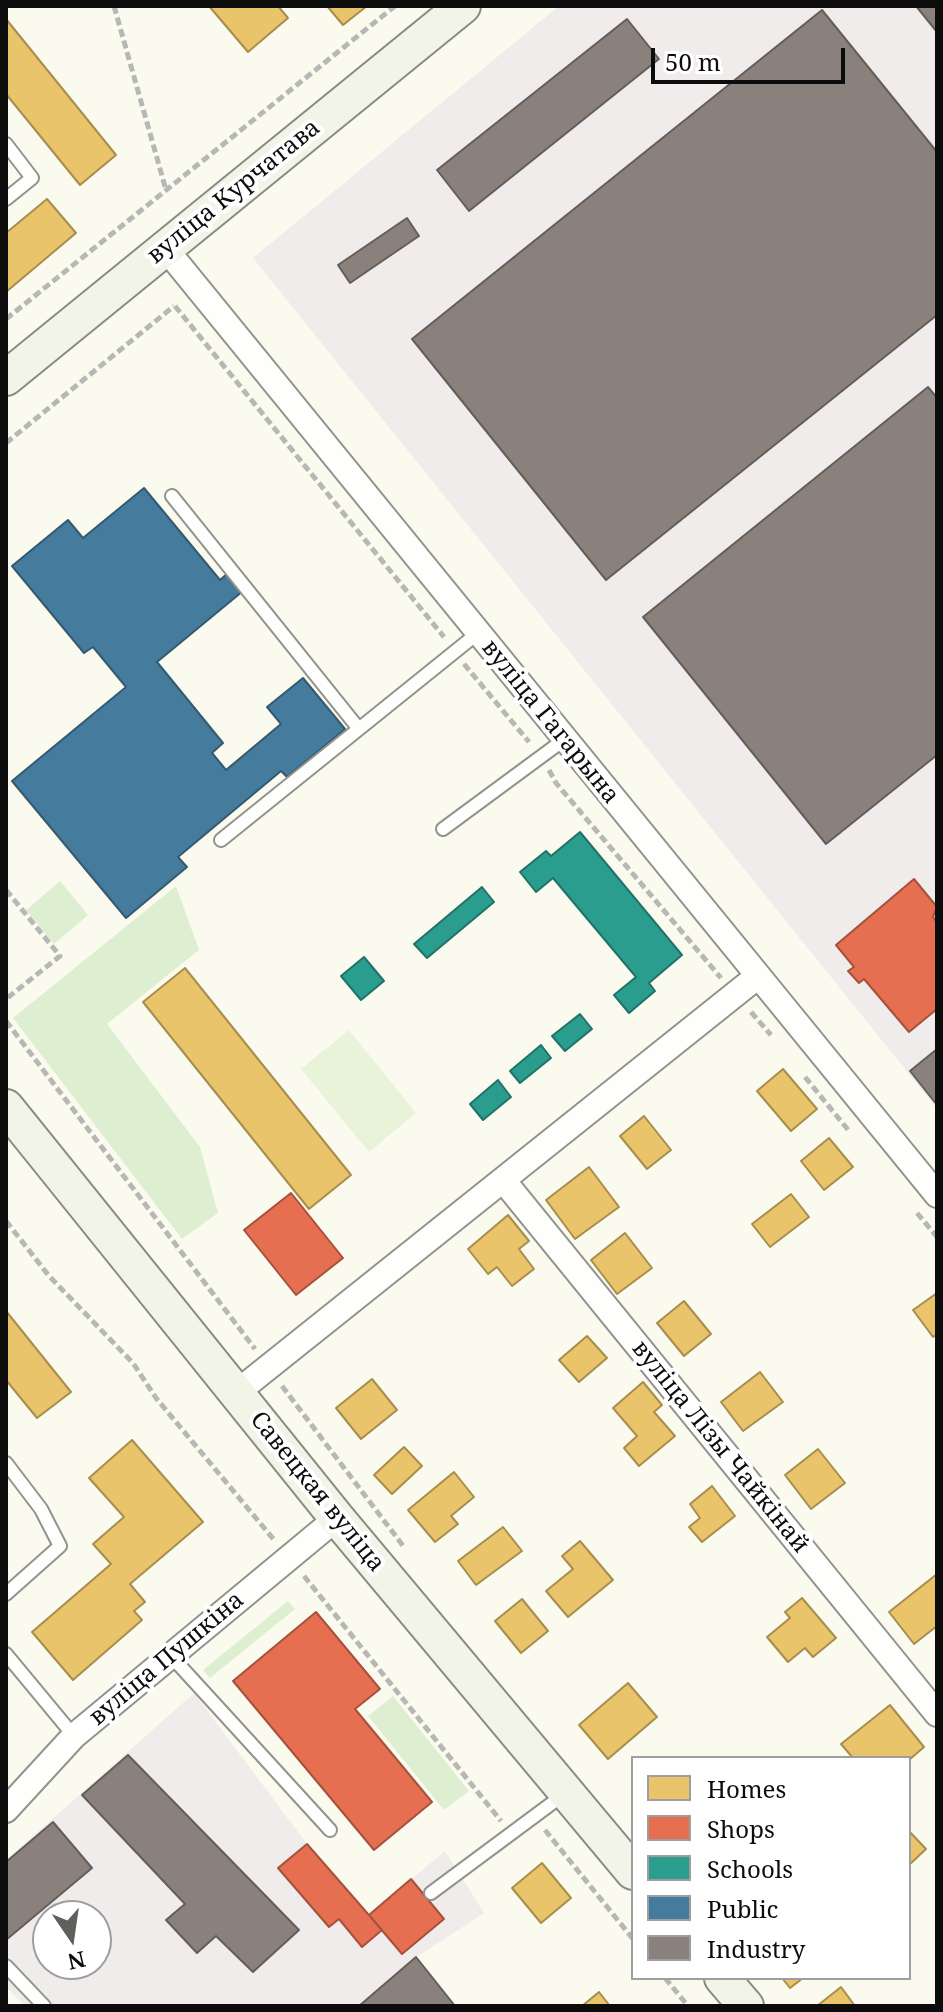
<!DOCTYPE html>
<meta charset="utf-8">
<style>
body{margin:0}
#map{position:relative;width:943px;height:2012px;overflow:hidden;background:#fafaef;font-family:"Noto Serif",serif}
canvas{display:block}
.frame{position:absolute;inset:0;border:8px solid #0c0c0c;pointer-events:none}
.legend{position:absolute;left:631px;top:1756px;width:280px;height:224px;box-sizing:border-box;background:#fff;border:2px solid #9e9e9e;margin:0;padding:10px 14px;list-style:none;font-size:24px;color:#0c0c0c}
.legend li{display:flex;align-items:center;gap:16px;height:40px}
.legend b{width:40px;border:2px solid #9e9e9e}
.north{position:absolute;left:32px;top:1900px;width:80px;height:80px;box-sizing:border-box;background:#fff;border:2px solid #9e9e9e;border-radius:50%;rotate:167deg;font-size:22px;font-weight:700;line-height:32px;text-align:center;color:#0c0c0c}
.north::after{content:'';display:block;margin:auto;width:28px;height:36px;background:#5f5f5b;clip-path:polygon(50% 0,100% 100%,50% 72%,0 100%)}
.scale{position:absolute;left:651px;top:48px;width:194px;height:36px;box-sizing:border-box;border:4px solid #0c0c0c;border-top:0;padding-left:10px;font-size:24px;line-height:28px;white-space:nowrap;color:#0c0c0c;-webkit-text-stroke:6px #fff;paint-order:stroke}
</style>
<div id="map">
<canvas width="943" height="2012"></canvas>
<div class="frame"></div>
<ul class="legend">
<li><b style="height:22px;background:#e9c46a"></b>Homes</li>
<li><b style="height:22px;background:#e76f51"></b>Shops</li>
<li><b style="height:22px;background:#2a9d8f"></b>Schools</li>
<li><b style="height:22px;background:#457b9d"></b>Public</li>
<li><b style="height:22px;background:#8a817c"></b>Industry</li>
</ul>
<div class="north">N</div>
<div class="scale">50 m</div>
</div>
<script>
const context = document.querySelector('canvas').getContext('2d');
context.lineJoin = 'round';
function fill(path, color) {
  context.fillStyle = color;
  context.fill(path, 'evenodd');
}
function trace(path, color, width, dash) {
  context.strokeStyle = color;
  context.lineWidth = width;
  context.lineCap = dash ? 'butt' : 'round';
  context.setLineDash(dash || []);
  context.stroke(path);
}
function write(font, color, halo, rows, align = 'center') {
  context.font = font + ' "Noto Serif",serif';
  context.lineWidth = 8;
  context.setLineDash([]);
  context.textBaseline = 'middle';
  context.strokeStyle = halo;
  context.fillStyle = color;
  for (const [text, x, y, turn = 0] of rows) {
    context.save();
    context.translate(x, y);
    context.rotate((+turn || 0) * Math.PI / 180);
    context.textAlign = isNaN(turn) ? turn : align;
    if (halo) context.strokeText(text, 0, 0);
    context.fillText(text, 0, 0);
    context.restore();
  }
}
const industrial = new Path2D(`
 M559,6H937V1109L253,258Z
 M194,1693L307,1844L368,1915L445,1851L484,1913L417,1957L457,2006H25L6,1987V1860ZM48,1916H96V1964H48Z`);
const green = new Path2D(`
 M60,881L88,915L54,944L26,910Z
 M176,886L199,950L107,1024L200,1147L218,1213L182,1239L13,1018Z
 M288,1601L295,1609L210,1678L203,1670Z
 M393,1696L469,1791L444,1810L368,1716Z`);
const pitch = new Path2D(`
 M349,1030L416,1113L369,1152L301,1069Z`);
const homes = new Path2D(`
 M209,6H278L288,18L248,52Z
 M327,6H367L343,25Z
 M6,19L116,155L80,185L6,94Z
 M47,199L76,233L6,292V233Z
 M185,968L351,1175L309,1209L143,1002Z
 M783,1069L817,1109L791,1131L757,1091Z
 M644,1116L671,1150L647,1169L620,1136Z
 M829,1138L853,1167L824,1190L801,1161Z
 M589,1167L619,1207L575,1239L546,1200Z
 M791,1194L809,1217L770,1247L752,1224Z
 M508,1215L529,1241L519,1249L534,1269L512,1286L497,1267L488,1274L468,1249Z
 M625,1233L652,1268L617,1294L591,1260Z
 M937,1293V1334L933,1337L913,1310Z
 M684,1301L711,1334L684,1356L657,1323Z
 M6,1311L71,1392L37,1418L6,1380Z
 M587,1336L607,1358L579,1382L559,1360Z
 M760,1372L783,1402L743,1431L721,1402Z
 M372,1379L397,1410L361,1439L336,1408Z
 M643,1382L662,1405L654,1412L675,1436L639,1466L624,1448L637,1436L613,1408Z
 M132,1440L203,1522L130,1584L145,1602L134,1611L142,1620L73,1680L32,1632L111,1564L93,1544L124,1517L89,1478Z
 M404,1447L422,1466L392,1494L374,1475Z
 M818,1449L845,1483L811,1509L785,1475Z
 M454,1472L474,1497L451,1516L458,1524L435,1542L408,1510Z
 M712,1486L735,1516L702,1542L689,1527L700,1518L690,1504Z
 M503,1527L522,1551L476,1585L458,1561Z
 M580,1541L613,1580L568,1617L546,1591L573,1569L562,1556Z
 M937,1574V1626L914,1644L889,1612Z
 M802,1598L836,1638L813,1657L805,1648L788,1662L767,1637L790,1618L785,1612Z
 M522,1599L548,1631L521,1653L495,1621Z
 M628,1683L657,1717L608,1759L579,1725Z
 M890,1705L924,1747L909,1760L853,1758L841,1744Z
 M909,1831L926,1849L909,1865Z
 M542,1863L571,1898L541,1923L512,1888Z
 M782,1978H803L790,1988Z
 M841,1987L855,2006H817Z
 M599,1992L610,2006H582Z`);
const shops = new Path2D(`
 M914,879L937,907L933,917L937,923V1009L909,1032L864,979L859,983L848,971L854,967L836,945Z
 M291,1193L343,1258L296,1295L244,1230Z
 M316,1612L380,1689L355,1709L432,1802L374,1850L233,1681Z
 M307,1844L382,1930L362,1947L339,1919L329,1927L278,1868Z
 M411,1879L444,1919L402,1954L369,1915Z`);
const schools = new Path2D(`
 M580,832L682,955L649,983L655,991L629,1013L614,995L636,977L553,878L536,892L520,872L546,851L551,856Z
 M482,887L494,902L427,958L414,944Z
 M364,957L384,981L361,1000L341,976Z
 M580,1014L592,1029L565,1051L552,1036Z
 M541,1045L551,1058L520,1083L510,1071Z
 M498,1080L511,1097L483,1120L470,1104Z`);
const public = new Path2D(`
 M144,488L220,580L228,573L243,591L157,662L223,743L212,753L226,770L281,724L267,707L303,678L345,729L287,777L281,771L178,857L187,867L126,918L12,781L126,687L93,647L84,653L12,566L68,520L83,538Z`);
const industry = new Path2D(`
 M916,6H937V32Z
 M822,10L937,152V315L606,580L412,339Z
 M627,19L659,59L469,211L437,170Z
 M407,218L419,236L350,283L338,265Z
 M928,387L937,398V755L826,844L643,617Z
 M937,1049V1105L910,1071Z
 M128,1755L299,1930L253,1972L216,1936L197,1953L166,1920L185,1904L82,1795Z
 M53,1822L92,1868L6,1940V1862Z
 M416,1957L455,2006H359Z`);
const path = new Path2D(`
 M114,6L166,190
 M175,306L444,637
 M6,319L395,6
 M6,443L174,306
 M464,664L529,742
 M549,770L556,783L721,978
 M6,890L60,956L6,999
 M751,1012L771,1035
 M6,1021L255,1349
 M805,1077L849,1131
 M917,1213L937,1237
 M6,1221L49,1276L133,1363L156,1398L275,1541
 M282,1386L404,1547
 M304,1576L501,1821
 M545,1830L633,1939
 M665,1978L688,2006`);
const lane = new Path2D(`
 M6,144L32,178L6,199
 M172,496L359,729
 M443,829L565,739
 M221,840L478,633
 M6,1463L41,1509L60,1546L6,1594
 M6,1654L74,1736
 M171,1656L330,1830
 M431,1893L563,1795
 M6,1966L44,2006`);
const street = new Path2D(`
 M165,248L937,1195
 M503,1180L937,1714
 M236,1393L758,976
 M6,1810L74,1736L337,1518`);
const secondary = new Path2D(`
 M6,378L463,6
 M6,1107L337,1518L633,1872
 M722,1978L746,2006`);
const streetNames = [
 ["вуліца Курчатава",234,192,-39],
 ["вуліца Гагарына",550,722,51],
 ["вуліца Лізы Чайкінай",720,1447,51],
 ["Савецкая вуліца",317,1492,51],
 ["вуліца Пушкіна",167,1659,-40]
];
fill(industrial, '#f1ecec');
fill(green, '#ddefd0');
fill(pitch, '#e8f3da');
fill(homes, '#e9c46a');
trace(homes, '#a78d4e', 2);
fill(shops, '#e76f51');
trace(shops, '#a5513c', 2);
fill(schools, '#2a9d8f');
trace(schools, '#217268', 2);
fill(public, '#457b9d');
trace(public, '#345a72', 2);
fill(industry, '#8a817c');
trace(industry, '#645e5a', 2);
trace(lane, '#93938e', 16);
trace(street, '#93938e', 28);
trace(secondary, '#8a8a85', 38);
trace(path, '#b7b7b5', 5, [8, 4]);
trace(lane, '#fefefd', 12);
trace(street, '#fefefd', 24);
trace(secondary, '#f3f4e8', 34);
write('24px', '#0c0c0c', '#fff', streetNames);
</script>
